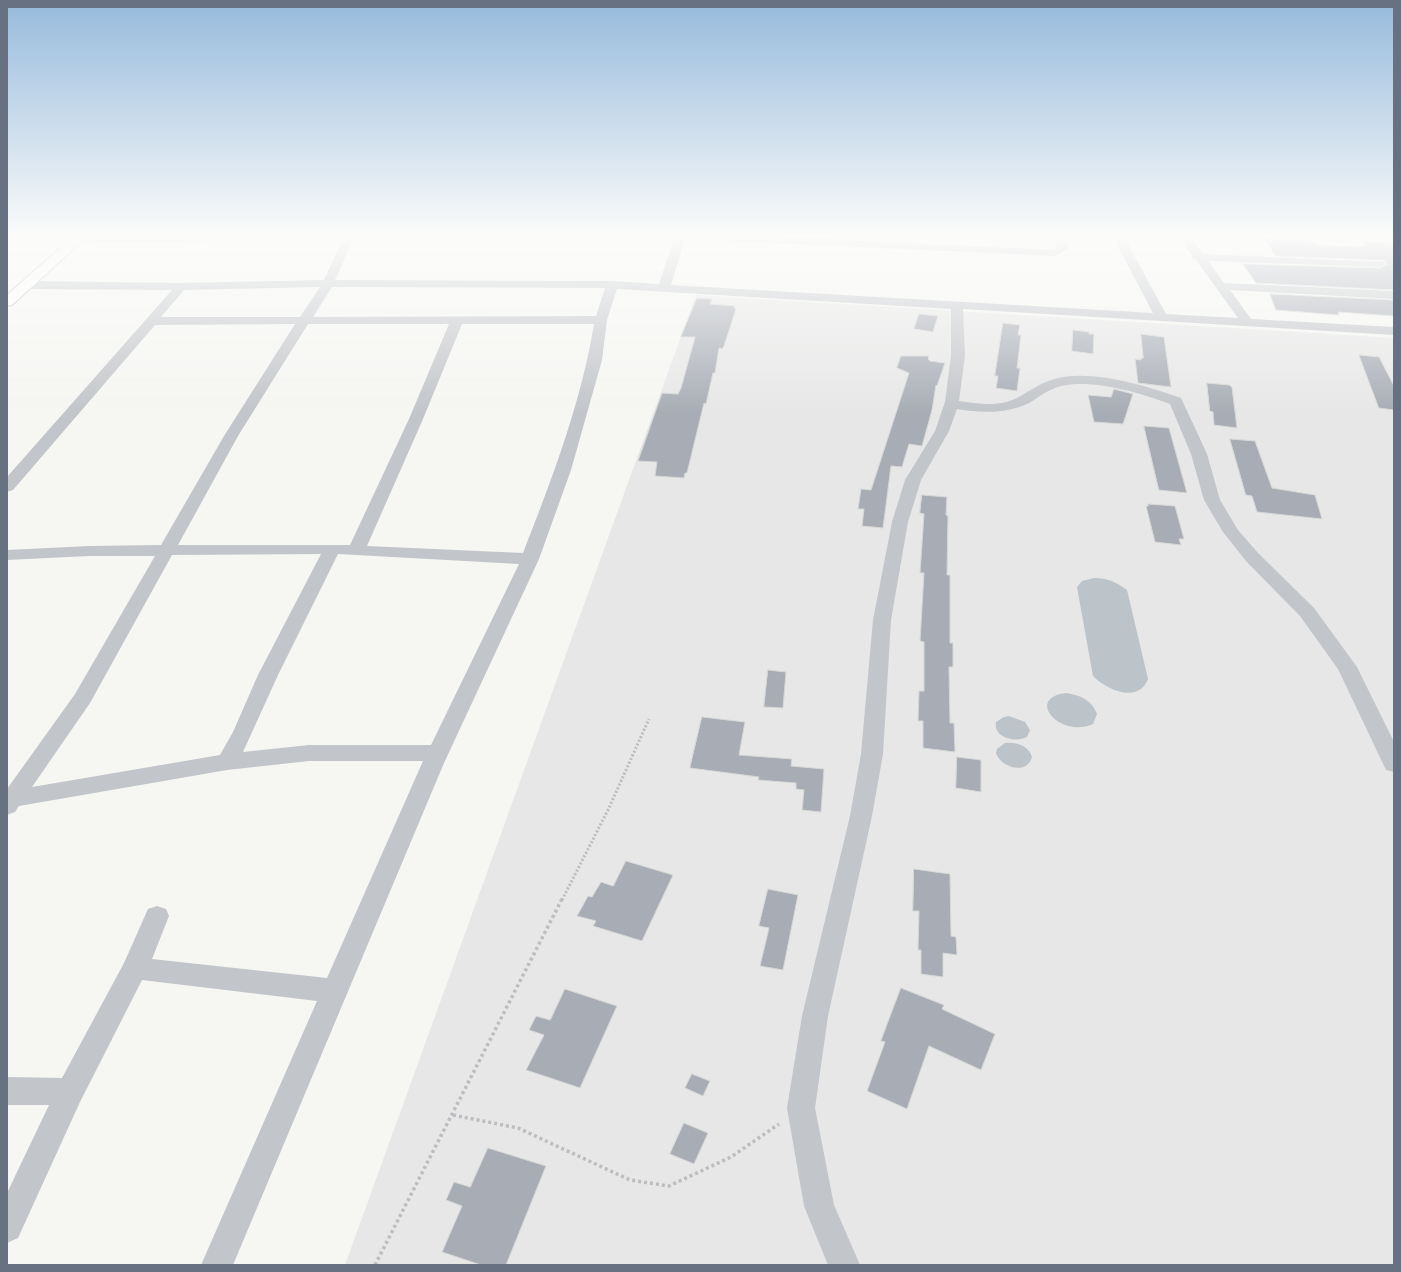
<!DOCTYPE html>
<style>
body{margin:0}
#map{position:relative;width:1401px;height:1272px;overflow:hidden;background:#f6f6f3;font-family:Quicksand,sans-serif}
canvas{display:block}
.frame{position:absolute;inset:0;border:8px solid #687182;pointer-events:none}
</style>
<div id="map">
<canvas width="1401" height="1272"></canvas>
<div class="frame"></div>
</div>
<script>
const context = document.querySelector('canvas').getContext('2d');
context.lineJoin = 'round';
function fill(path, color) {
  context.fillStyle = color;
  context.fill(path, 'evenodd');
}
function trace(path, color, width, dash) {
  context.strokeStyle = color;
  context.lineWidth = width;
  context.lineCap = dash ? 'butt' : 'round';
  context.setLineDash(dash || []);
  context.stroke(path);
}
const built = new Path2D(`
 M696,295L1394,338V1265H345Z`);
const water = new Path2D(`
 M1094,578C1108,578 1116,582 1127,590L1148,679C1138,704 1107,690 1093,676L1077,587L1082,581Z
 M1066,693C1080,695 1092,700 1097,714L1093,724C1061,739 1024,698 1066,693Z
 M1009,716L1025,722L1030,730L1027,737C1016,743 993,738 996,722L1004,717Z
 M1005,743C1016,742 1028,745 1032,757C1027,776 1000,767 996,753L997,749Z`);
const building = new Path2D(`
 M1265,239L1314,241L1318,245L1363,247L1362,246H1366L1363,241L1394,244V290L1256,283L1243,264L1380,268L1387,264L1384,260L1276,256Z
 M1270,294L1394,300V316L1338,312L1339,315L1276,310Z
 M697,298L712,299L710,304L735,306L734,308L736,309L724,346L722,349L719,348L715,373H713L706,404L704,403L687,473H685L684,478L655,476L657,462L638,461L662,393L678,394L681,388L695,337H681Z
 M919,314L938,316L933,332L914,329Z
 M1003,323L1020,325L1018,335H1021L1017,368H1020L1017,391L996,388L998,376H995Z
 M1073,330L1089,332V334H1094L1093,354L1072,351Z
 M1141,334L1164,337L1171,387L1138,383L1135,359L1141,360V358H1143Z
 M1359,355L1379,357L1394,386V410L1379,408Z
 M901,356H929L928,359L930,361L945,363L937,386L936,385L932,410L922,446L909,444L902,467L891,466L883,528L862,526L864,509H858L861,489L871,490L909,373L897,368Z
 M1207,383L1229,385L1232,387L1237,428L1214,425L1213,412L1210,411Z
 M1114,389L1133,394L1123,424L1094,422L1088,395L1111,397Z
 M1144,426L1169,428L1187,493L1159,490Z
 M1230,439L1255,441L1272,488L1315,495L1322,519L1257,512L1252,496L1246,495Z
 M922,495L947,497L946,515L948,516L947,575H950V643H953V667H949L950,723H954L955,752L923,748V721H918L919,691H924V642L920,641L924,573H920L924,514L920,513Z
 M1148,504L1175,506L1184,539H1179L1181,545L1155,542L1146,506H1148Z
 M768,670L786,672L783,708L764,707Z
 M702,717L745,722L739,755L792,759L791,766L824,769L821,812L802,810L804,790L796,789V783L758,780L759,777L690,768Z
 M957,757L981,760V792L956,788Z
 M626,861L673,875L642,941L593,926L596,921L577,916L588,896L592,897L601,882L613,886Z
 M914,869L950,874L951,936L956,937L957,955L943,953V977L921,974V950H918L919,911H913Z
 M768,889L798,895L783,970L760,966L769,928L759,926Z
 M901,988L944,1005L942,1009L995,1034L981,1070L929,1046L907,1109L867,1091L885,1042L881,1041Z
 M565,989L617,1006L580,1088L526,1070L544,1035L529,1030L536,1016L550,1020Z
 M692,1074L710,1081L703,1096L685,1088Z
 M684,1123L708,1133L694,1164L670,1154Z
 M488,1148L546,1166L506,1265H481L442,1252L462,1206L446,1200L454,1182L470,1187Z`);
const pathFar1 = new Path2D(`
 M562,900L608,810L649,719`);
const path = new Path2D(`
 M453,1115L518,1128L630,1180L669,1186L731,1157L779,1124
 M375,1265L562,899`);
const minor = new Path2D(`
 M159,235H371L366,238H354L335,280L612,281L659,284L674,239L661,238L656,235H739L1054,250L1057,247L1052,235H1063L1069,248L1056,256L685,239L671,285L1153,313L1112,235H1123L1166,314L1238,318L1196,260L1193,259L1192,256L1178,235H1189L1203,254L1384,262L1386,264L1380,267L1208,261L1224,283L1394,291V299L1230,290L1251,319L1394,327V335L963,309L965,355L959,401C978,404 999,407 1017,398C1030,391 1043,381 1058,378C1095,370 1146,386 1181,398L1207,454L1220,500L1238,530L1258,553L1314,608L1357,667L1394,742V772L1386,770L1338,669L1300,616L1246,561L1223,532L1204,500L1191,454L1170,404C1140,393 1093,379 1062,386C1050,388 1039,397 1029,403C1007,414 981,413 957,409L949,431L921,480L908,522L891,620L883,754L872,816L828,1016L815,1108L834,1205L860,1265H828L804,1206L787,1108L802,1016L850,816L861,754L873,620L892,522L905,480L935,431L945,402L951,355V309L617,289L607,320L602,360L571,470L539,559L444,763L233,1265H201L317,1001L142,980L80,1102L18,1238L7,1243V1193L49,1105H7V1077L62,1078L124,963L148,909L157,906L166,909L169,916L152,959L327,978L423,761H309L227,770L19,806L15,812L7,815V789L75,694L155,556H89L7,560V550L89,546L161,545L224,436L295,324L155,325L13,490L7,492V477L172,290L27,289L21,285L27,281L181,283L324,280L343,239L77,243L72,240L77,237ZM320,287L300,317H161L184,290ZM332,287L605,288L596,316L313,317ZM308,324H449L409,419L350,545H178L238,436ZM462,324H594C581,403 552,479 523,553L367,546L423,419ZM321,554L258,675L233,732L220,755L32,787L90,703L172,555ZM338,554L519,564L431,745H309L243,752L278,675Z
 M1302,235H1391L1390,237L1376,240L1307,238Z`);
const major = new Path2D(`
 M75,235H89L12,305L7,306V295Z`);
fill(built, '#e6e7e6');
fill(water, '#bcc3c9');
fill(building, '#a8adb5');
trace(building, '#d7d8d6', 1);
trace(major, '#b6b8bc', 2);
trace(pathFar1, '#bcbdc0', 3, [2, 2]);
trace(path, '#bcbdc0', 3.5, [3, 3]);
fill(minor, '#c2c5c9');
fill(major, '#fff');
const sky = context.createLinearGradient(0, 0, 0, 413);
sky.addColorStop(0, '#96badc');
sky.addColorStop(0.57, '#fbfbfa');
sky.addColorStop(1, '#fbfbfa00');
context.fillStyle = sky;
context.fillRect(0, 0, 1401, 413);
</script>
